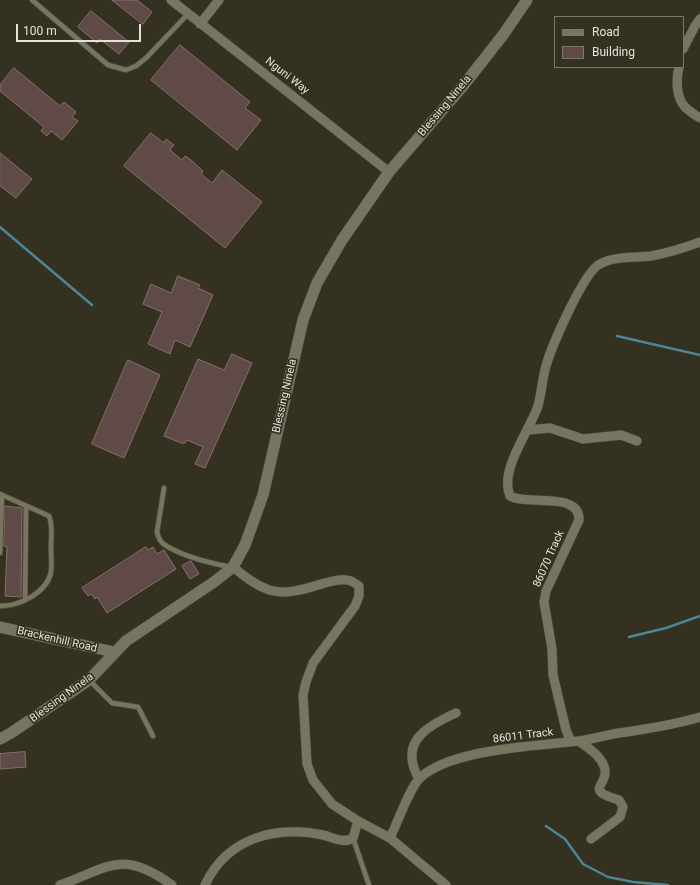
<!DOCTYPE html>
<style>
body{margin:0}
#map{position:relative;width:700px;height:885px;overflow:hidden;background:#343120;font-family:Roboto,sans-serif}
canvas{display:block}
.legend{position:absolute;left:554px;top:16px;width:130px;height:52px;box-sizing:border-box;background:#343120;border:1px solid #7b786a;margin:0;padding:5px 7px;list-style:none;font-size:12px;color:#e5e3d8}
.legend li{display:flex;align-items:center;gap:8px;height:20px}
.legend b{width:20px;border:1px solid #7b786a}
.scale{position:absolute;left:16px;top:24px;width:125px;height:18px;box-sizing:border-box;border:2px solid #e5e3d8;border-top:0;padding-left:5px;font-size:12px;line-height:14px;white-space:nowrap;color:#e5e3d8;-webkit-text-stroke:3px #343120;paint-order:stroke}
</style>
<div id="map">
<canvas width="700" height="885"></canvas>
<ul class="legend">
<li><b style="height:5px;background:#777460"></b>Road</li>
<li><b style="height:11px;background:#5f4a47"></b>Building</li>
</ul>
<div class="scale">100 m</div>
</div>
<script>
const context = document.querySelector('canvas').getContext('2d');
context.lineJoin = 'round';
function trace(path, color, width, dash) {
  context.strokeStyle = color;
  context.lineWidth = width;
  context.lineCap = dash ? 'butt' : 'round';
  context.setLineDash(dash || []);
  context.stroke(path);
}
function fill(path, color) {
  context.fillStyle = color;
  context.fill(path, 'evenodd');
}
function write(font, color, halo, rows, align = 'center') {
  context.font = font + ' Roboto,sans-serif';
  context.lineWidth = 3.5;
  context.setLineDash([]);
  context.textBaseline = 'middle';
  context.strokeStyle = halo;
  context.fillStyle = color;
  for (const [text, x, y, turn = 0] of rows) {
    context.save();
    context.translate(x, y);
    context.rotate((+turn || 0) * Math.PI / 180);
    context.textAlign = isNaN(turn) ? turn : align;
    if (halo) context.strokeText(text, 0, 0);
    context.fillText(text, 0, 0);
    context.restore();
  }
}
const stream = new Path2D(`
 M0,227L92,305
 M617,336L700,355
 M629,637L666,628L700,616
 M546,826L565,839L583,864L608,877L633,882L668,885`);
const building = new Path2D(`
 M112,0H137L152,12L143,24Z
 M91,11L129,42L119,54L100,39L97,43L78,27Z
 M180,45L250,102L245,108L261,120L237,150L151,80Z
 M14,68L60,106L64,102L76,112L72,117L78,121L62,140L51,131L47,136L41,131L44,127L0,91V85Z
 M151,133L164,143L166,139L174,145L170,150L182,160L185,156L191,160L203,171L201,174L212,183L222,170L262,202L225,248L124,166Z
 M0,153L32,179L16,198L0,186Z
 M178,276L200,285L198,288L213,295L190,347L175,340L170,354L148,344L162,312L143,304L151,284L171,293Z
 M232,354L252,363L205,468L195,464L203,447L187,440L185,443H181L164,436L198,359L224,370Z
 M128,360L160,375L124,458L92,444Z
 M5,506L22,508L21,597L5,596L7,547L4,546Z
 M146,547L148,550L153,547L157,554L164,550L176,569L107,613L97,597L95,599L91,594L88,596L82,588Z
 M191,561L199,574L190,579L182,566Z
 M25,752L26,767L0,769V754Z`);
const service = new Path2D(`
 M32,0L108,65L126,70L136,66L146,58L188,14
 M164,488L157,532C158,537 160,542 165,545C184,557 209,563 231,567
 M0,494L49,516C53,525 51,537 51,547C51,555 52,564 51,572C47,593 19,606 0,606
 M0,553L2,495
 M25,600L26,506
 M89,680L112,703L138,707L153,736
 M353,838L369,885`);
const minor = new Path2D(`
 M171,0L389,172
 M200,24L219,0
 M683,49L695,26L700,19
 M679,67C676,79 676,98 685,107C689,111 695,115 700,118
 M528,430L550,428L583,439L621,435L637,441
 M233,567C244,576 255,585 269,590C299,599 332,574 351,581C354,582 357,585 359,586V596L355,606L313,663L306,682L303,695L307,764L313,780L332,804L358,821L390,838L446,885
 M579,741C588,748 600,755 604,766C611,786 581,789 619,800L623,807L620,817L591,839
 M571,742L566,730L553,675L552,649L544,602L546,591L579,520C580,491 528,506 510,496C499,470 529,432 538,406C541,395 542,382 545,370C549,351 584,271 600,264C614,256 635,258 651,256C668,253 684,248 700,242
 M419,779C398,742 427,726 456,713
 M390,838C397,824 410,787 420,778C450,749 536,746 578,741C592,740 605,735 619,733C647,729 673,725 700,717
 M60,885C110,867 122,849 172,885
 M205,885C227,838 275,825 323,835C332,837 344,844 353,838L358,821`);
const tertiary = new Path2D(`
 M0,627L114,652
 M0,739L11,733L89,680L126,641L214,582L233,567L245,545L263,495L303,320L317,283L342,240L389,172L463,86L503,35L527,0`);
const streetNames = [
 ["Nguni Way",287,76,38],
 ["Blessing Ninela",445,106,-50],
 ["Blessing Ninela",285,396,-77],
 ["86070 Track",549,559,-66],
 ["Brackenhill Road",57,640,13],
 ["Blessing Ninela",62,698,-36],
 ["86011 Track",523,736,-7]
];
trace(stream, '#4c8598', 2.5);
fill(building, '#5f4a47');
trace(building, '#86706c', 1);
trace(service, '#504e3e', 6);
trace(minor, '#504e3e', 10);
trace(tertiary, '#504e3e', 12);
trace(service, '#777460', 4.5);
trace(minor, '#777460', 9);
trace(tertiary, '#777460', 11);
write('11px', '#e5e3d8', '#343120', streetNames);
</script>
